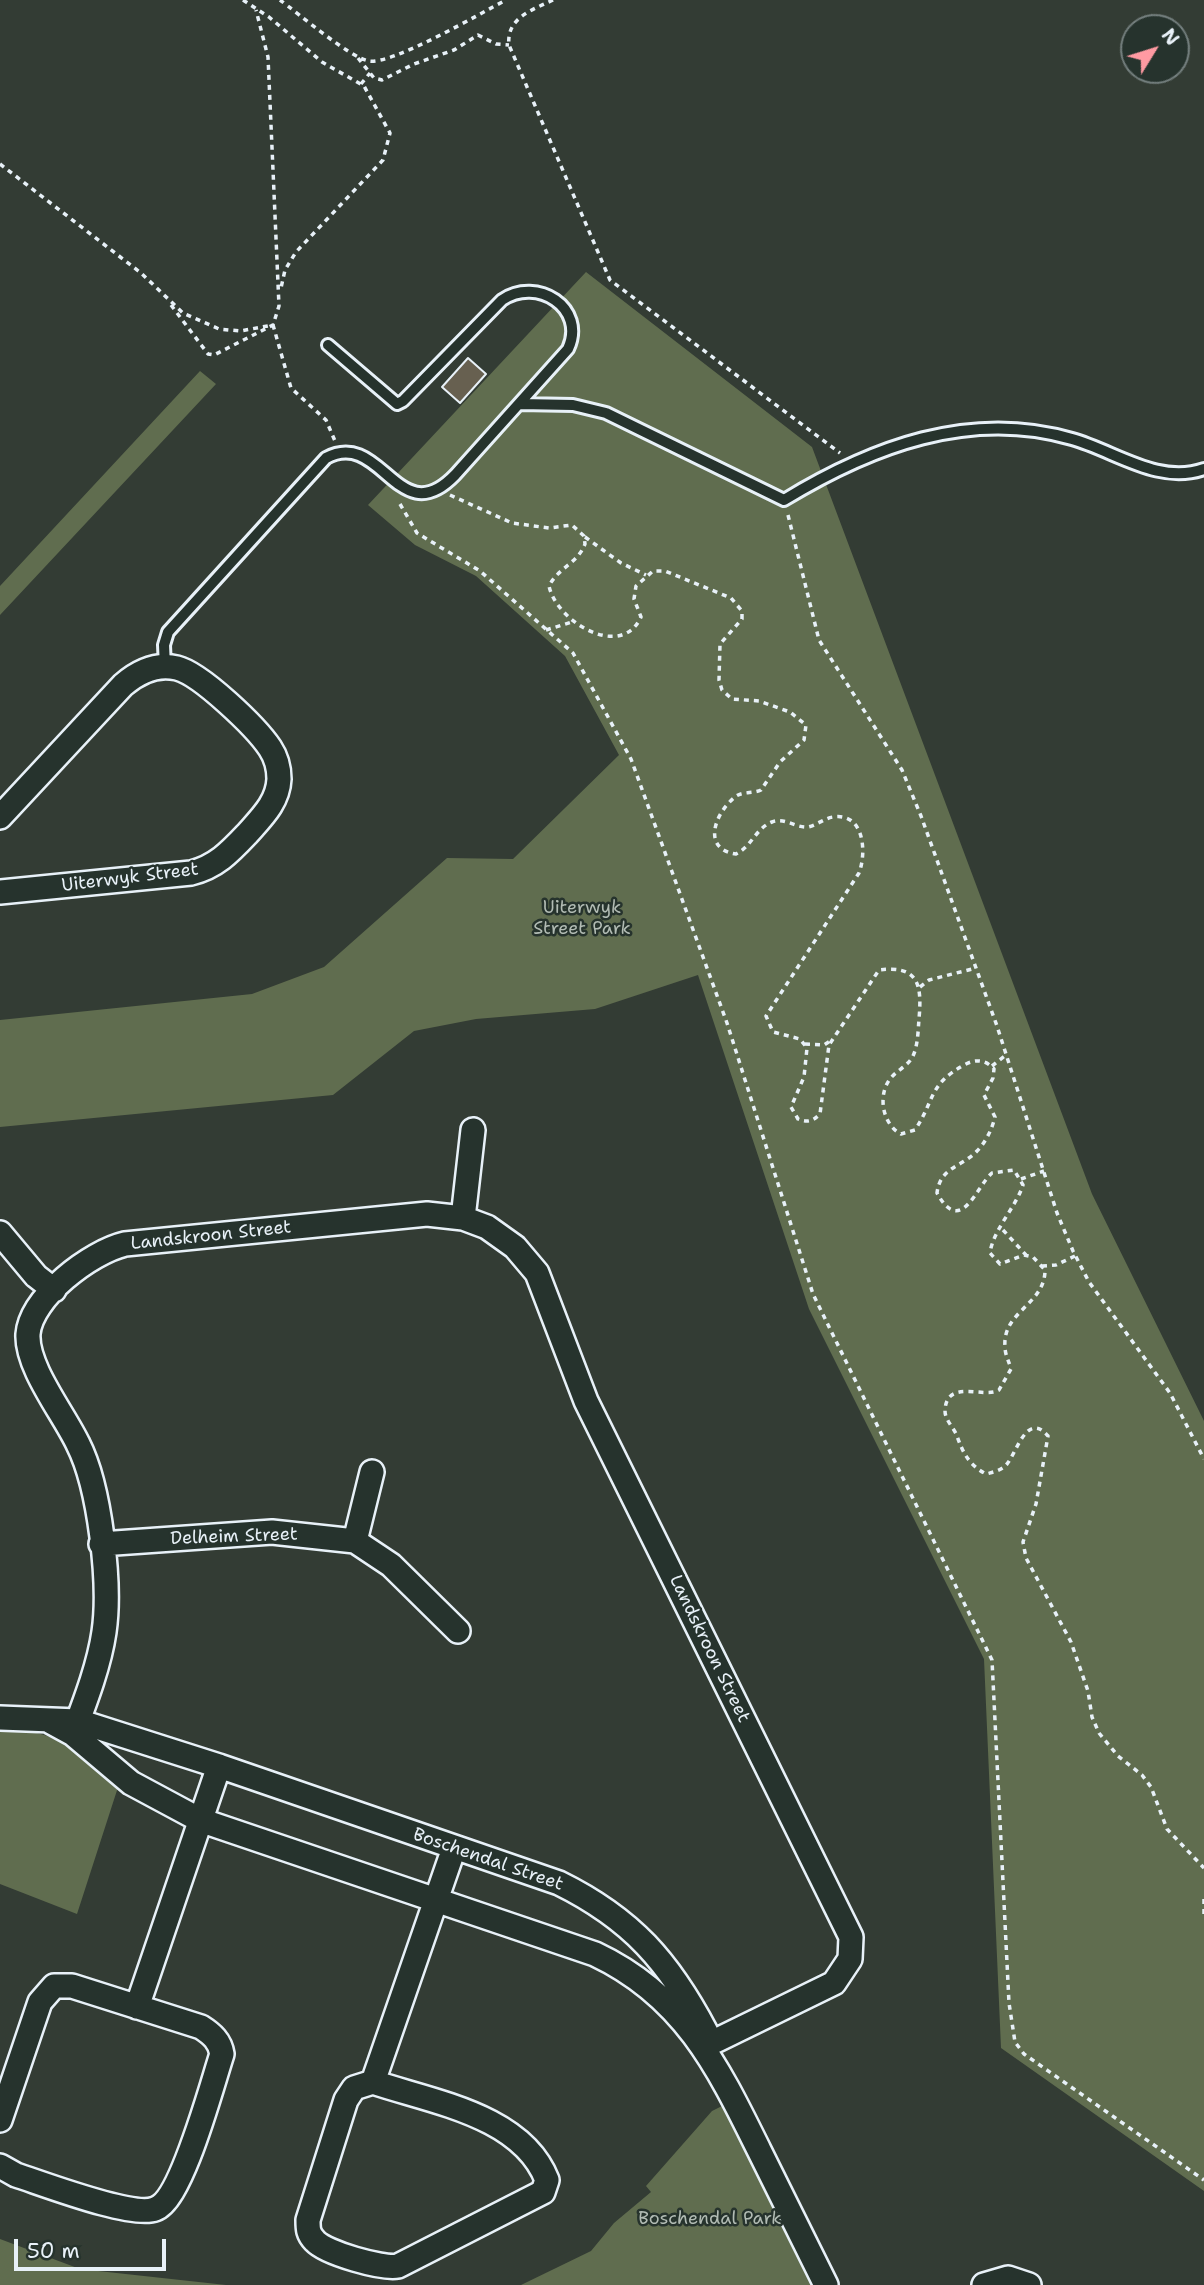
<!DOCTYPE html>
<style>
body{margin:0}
#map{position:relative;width:1204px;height:2285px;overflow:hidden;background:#333c34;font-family:"Shantell Sans",sans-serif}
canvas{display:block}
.north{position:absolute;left:1120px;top:14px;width:70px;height:70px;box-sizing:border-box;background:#26332d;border:2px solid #747f7e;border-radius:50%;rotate:52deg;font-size:19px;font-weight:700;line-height:28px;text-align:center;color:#e8f1f8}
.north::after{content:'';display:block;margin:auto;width:24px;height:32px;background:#ff9aa2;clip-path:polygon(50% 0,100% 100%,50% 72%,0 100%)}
.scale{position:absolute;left:14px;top:2239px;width:152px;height:32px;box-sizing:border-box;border:4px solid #e8f1f8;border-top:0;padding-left:9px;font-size:21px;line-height:24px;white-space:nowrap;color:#e8f1f8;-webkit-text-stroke:5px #26332d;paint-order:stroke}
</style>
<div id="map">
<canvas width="1204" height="2285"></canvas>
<div class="north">N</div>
<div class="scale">50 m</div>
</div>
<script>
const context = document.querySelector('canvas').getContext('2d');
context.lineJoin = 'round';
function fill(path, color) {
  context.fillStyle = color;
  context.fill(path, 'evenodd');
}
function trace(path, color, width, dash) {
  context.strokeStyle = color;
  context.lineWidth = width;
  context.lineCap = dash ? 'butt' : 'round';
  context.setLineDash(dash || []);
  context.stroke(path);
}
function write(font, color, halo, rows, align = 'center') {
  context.font = font + ' "Shantell Sans",sans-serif';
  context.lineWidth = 5;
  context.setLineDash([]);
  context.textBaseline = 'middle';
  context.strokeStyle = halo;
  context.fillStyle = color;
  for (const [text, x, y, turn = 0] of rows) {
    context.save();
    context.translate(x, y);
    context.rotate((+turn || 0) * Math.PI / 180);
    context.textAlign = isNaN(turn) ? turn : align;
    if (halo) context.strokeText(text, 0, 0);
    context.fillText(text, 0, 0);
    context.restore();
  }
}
const green = new Path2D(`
 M586,272L812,447L1092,1194L1204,1421V2191L1001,2048L984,1659L809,1309L698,975L595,1009L476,1019L414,1031L333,1095L0,1127V1020L252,994L324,967L447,858L513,859L619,755L565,656L476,576L415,545L368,505Z
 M200,371L216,384L0,615V586Z
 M0,1729C54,1729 79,1750 120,1781L77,1914L0,1884Z
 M724,2105L814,2285H521L591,2251L614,2223L651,2192L646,2186L712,2111Z
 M0,2239L80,2269L226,2285H0Z`);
const building = new Path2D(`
 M468,358L486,374L460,403L442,387Z`);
const path = new Path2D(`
 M243,0L269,17L322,62L364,86L390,133L383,160L296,252L285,270L281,288
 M280,0C298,13 350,58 369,61C392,65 481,13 506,0
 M553,0C532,10 506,18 509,45L610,280L840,453
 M358,58L374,78L382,80L414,64L454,50L478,35L496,44L509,45
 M361,84L370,73
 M0,164L141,273L183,313L219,329L240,331L273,325L291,388L326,420L335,441
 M171,305L208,354L214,355L273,325L279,306L268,57L256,10
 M450,495L512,523L549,528L572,525L584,536L585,544C578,563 558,568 549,586C556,621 621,661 641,617L634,599L636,586L653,571H665L731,598L742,611V619L720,644L719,680L722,690L732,699L759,701L790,712L806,725L804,740L780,762L761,790C753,794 742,791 735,797C715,813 701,849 736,854C752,846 756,828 772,822C785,817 795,828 808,827C817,825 825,818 833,817C864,812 867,852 859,873L766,1016L773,1032L800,1039L807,1048L804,1077L791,1107L798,1119C808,1123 813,1121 820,1114L829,1045L879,970C919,965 922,985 919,1019C918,1031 918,1045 913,1056C908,1066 897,1070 890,1079C877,1096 883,1125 901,1134L915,1130C935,1100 928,1085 964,1065C975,1059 985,1059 994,1069L993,1078L984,1095L995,1117C992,1129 986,1142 977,1151C962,1167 940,1167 937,1193C961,1237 976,1187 992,1173L1014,1170L1023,1185C1016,1207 993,1230 990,1253L1000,1264L1024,1255L1033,1257L1045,1270C1045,1305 1002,1311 1005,1347C1005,1355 1009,1361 1011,1369L999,1390C984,1399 946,1378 945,1411C945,1420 954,1428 957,1436C963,1453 969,1465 986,1474C993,1472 1001,1471 1007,1464C1017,1452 1027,1411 1048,1436L1036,1504L1023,1542L1026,1558L1071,1642L1088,1691L1092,1717L1099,1733L1118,1756L1142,1775L1151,1787L1167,1829L1204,1868
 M400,504L417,533L480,571L573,653L631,759L727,1023L813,1294L992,1660L1009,2003L1015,2042L1024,2054L1204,2180
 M788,515L819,640L902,770L921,816L997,1026L1057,1213L1073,1251L1089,1282L1170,1393L1204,1459
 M585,537L621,563L646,575
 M546,630L572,622
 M920,987L929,980L976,968
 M805,1044L824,1045L830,1041
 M992,1066L1006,1055
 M1021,1179L1044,1171
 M1003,1230L1026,1255
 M1042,1266L1056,1265L1075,1256
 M1204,1899V1915`);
const lane = new Path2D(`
 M520,404L573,405L606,413L784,500C871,447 970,409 1072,439C1115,451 1158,485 1204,469
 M165,667L164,645L168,632L326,458C382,428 398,534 455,475L568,349C587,308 537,276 502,300L403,401L397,404L328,345`);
const street = new Path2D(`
 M0,817L123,685C138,672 156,663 177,668C201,674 256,727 270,748C276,757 279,768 279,779C278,802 262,817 247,834C230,852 216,867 191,873L0,892
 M463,1218L473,1130
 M0,1233L36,1276L54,1290
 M355,1541L372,1472
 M101,1544L272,1532L355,1541L391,1565L458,1631
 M0,1718L78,1721L219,1766L559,1883C632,1919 669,1962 706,2032
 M51,1722L73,1734L131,1783L200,1820L595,1954C684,1996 718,2067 759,2150C781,2195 804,2240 826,2285
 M73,1734C85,1702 99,1666 104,1632C111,1584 100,1487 78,1444C64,1414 26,1367 28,1334C31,1297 91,1252 125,1244L427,1214L463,1218L487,1227L515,1247L537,1273L586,1401L851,1937L850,1959L834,1983L703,2047
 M137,2007L219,1766
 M373,2082C432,2102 522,2115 547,2180L543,2192L398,2266C382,2269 326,2253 315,2241C308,2234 308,2229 308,2220L346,2100L354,2088Z
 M373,2082L454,1848
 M0,2120L40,2002L54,1986H72L201,2027C212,2034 220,2041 222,2054C212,2084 182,2200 155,2209C132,2218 44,2184 16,2175L0,2166
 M984,2285L1008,2278L1029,2285`);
const streetNames = [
 ["Uiterwyk Street",130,878,-7],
 ["Landskroon Street",211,1236,-6],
 ["Delheim Street",234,1537,-2],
 ["Landskroon Street",709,1649,64],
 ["Boschendal Street",488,1860,19]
];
const parkNames = [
 ["Uiterwyk",582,908],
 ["Street Park",582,929],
 ["Boschendal Park",710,2219]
];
fill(green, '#606d4f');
fill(building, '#676050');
trace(building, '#e8f1f8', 2);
trace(lane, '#e8f1f8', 16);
trace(street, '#e8f1f8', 28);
trace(path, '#e8f1f8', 3.5, [5, 5]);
trace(lane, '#26332d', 10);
trace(street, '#26332d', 23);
write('18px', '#e8f1f8', '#26332d', streetNames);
write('18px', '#b2bcb4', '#26332d', parkNames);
</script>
